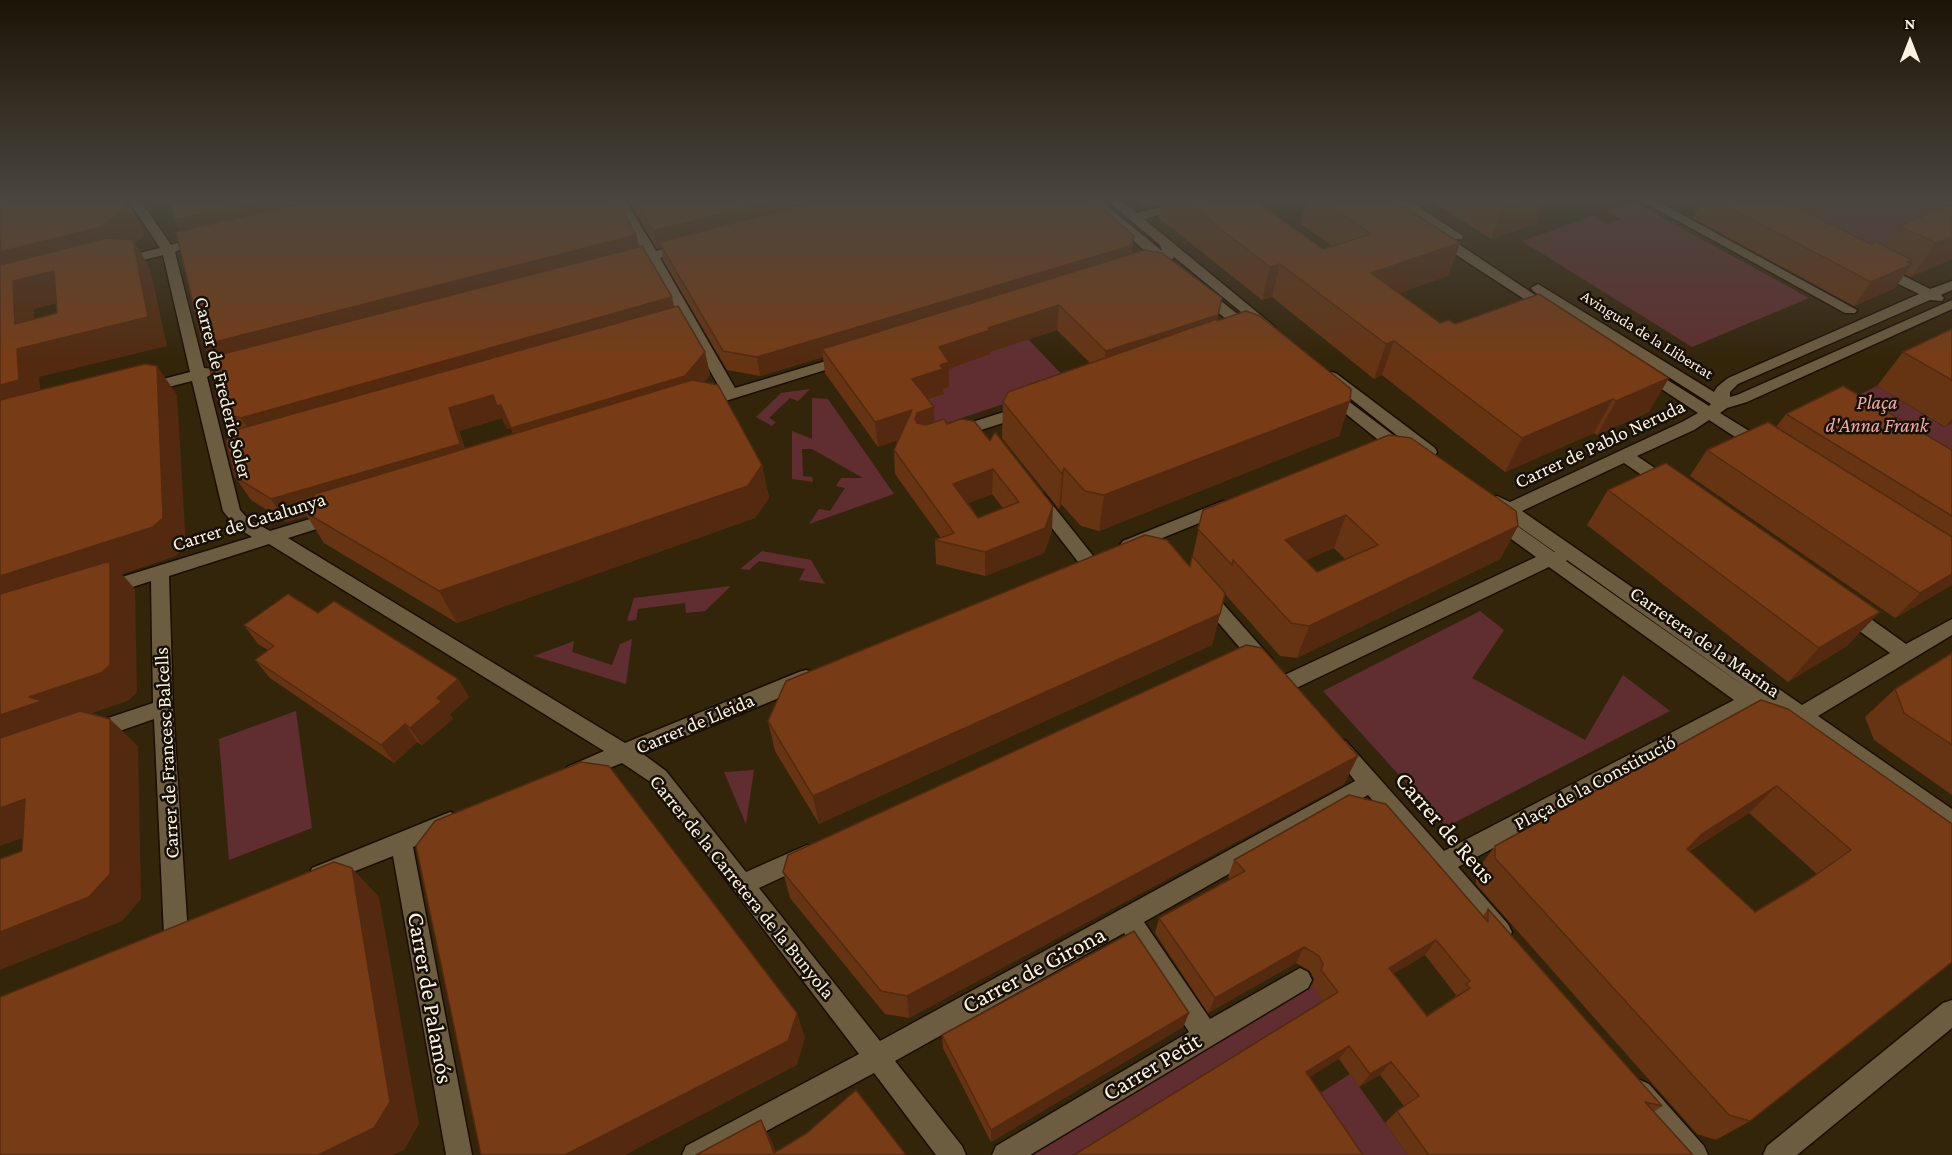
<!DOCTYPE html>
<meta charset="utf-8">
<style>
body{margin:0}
#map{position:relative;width:1952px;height:1155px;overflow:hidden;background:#33250a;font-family:"Crimson Pro",serif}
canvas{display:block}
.north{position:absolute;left:1880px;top:12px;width:60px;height:60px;-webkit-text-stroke:4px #161005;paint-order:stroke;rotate:0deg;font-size:16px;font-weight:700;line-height:24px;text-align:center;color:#fbf2e2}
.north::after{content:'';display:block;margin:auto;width:21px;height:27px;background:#fbf2e2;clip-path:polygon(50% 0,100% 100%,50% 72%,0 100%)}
</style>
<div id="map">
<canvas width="1952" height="1155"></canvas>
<div class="north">N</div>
</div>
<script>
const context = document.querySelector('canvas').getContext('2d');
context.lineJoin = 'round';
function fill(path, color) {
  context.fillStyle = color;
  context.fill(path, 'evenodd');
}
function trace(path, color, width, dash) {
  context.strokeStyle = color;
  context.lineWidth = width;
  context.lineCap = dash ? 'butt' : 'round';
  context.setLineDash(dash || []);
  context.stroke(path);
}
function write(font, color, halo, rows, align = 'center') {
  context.font = font + ' "Crimson Pro",serif';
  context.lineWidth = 5;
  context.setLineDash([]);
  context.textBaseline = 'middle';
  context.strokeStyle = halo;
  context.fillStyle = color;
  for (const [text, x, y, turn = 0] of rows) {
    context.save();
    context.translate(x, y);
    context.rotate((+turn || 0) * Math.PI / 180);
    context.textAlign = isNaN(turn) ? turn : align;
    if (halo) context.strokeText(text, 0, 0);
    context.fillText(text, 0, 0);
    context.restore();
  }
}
const green = new Path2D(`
 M1769,201H1949L1952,202V221L1872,254Z
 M1634,202L1809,298L1692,347L1522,241L1593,216L1607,224L1620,219L1606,211Z
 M1028,339L1069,382L932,428L922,367L940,372L977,356Z
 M1877,386L1944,427L1952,423V489L1824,412Z
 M810,389L798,401L790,398L769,418L776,422L772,426L756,417L781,393Z
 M812,398L828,399L894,494L809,524L819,509L830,511L845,488L836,486L841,478H863L812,449H802L803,476L812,477L813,482L792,479V431L812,439Z
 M762,551L811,560L825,584L799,580L805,569L759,561L749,570L740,569Z
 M731,586L705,611L686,613L685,603L638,609L636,620L627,621L634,598Z
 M1480,611L1504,630L1472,678L1585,740L1623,675L1670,711L1446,827L1323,691Z
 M632,639L626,684L534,656L574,641L572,652L612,665L620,644Z
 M296,711L312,828L229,860L219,739Z
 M754,770L746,824L724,772Z
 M1310,982L1330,1007L1090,1155H1024Z
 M1350,1074L1408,1155H1345L1308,1101Z`);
const minor = new Path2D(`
 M129,201H141L171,245L177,243L184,247L175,252L204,368L213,369L215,372L207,377L240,510L248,519L270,531L333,512L339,514L342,518L339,522L288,538L625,743L799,672L806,670L813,672L816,678L813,684L643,754L666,771L746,872L807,845L815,848L818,855L815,862L759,888L880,1041L1355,781L1329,747L1332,741L1339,738L1346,741L1444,851L1734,700L1549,567L1290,691L1283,693L1276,691L1273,685L1276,679L1536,557L1489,523L1486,519L1495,509L1489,502L1491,498L1497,496L1510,502L1682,422L1698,413L1640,375L1638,372L1640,369H1650L1709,406L1711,404L1533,291L1531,288L1538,284L1714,392L1717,387L1728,378L1919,294L1874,272L1872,269L1874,266H1884L1930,289L1952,281V290L1941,295L1944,298L1942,301L1930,300L1738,384L1730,392V397L1737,395L1952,300V309L1747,402L1727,408L1720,413L1767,442L1769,446L1767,450H1755L1709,420L1694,430L1637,456L1674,481L1676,485L1674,489H1662L1624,463L1522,511L1802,705L1890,653L1840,617L1838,612L1840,607L1847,605L1854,607L1906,644L1952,619V635L1818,716L1952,809V831L1944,828L1780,711L1783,717L1780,723L1773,725L1749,711L1458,867L1508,924L1512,932L1508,940L1500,943L1492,940L1368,795L1144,922L1210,1019L1300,968L1308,972L1312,980L1308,988L1030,1155H992L996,1146L1189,1032L1124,933L895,1061L962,1146L966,1155H936L874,1073L722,1155H682L686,1146L859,1054L652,783L622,763L574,782L567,779L564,773L567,767L604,751L269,544L169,576L173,708L188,935L184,943L176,946L168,943L164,935L154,719L94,740L87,737L84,731L87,725L153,703L151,581L105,596L99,594L96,589L99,584L252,537L236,527L223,511L192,381L145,393L137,388L140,385L190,372L163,255L120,266L113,262L115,259L160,248ZM1506,518H1507L1555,552H1554ZM1567,560L1750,690L1566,561Z
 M614,201H626L656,251L684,244L691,248L689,251L660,258L735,388L846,355L853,359L851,362L706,407H696L693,404L696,401L722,392L648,261L627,267L620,263L622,260L644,254Z
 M1088,201H1101L1162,251L1160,245L1108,201H1122L1137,213L1184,201H1204L1202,204L1144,219L1275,327L1268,331L1263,330L1174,257L1171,260L1178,266L1176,269H1166L1162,265L1145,270L1140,269L1138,266L1154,259Z
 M1396,201H1410L1463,236L1462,239H1452Z
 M1642,201H1657L1857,310L1855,313H1845Z
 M1437,232L1442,233L1556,309L1549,313L1544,312L1432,239L1431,236Z
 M1201,288L1206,289L1255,328L1257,331L1255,334H1245L1196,295L1194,292L1196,289Z
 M1332,372L1337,374L1435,448L1437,452L1435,456H1423L1327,380L1325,377L1327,374Z
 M1330,389L1335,391L1409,447L1411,451L1409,455H1397L1325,397L1322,394L1325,391Z
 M1026,405L1031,406L1034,410L1031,414L956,438L948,433L950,429Z
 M1037,491L1043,493L1094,557L1097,562L1094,567L1088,569L1082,567L1031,501L1029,497L1031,493Z
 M1223,501L1229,503L1231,507L1229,511L1135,549L1129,551L1123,549L1120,545L1123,541Z
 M1204,587L1210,589L1272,659L1275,664L1272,669L1265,672L1258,669L1198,599L1195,594L1198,589Z
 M450,812L458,815L461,822L458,829L413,847L472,1155H446L393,856L320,885L312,882L309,875L312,868Z
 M1952,1000V1028L1797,1155H1763L1767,1146L1943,1003Z
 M1640,1080L1649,1084L1704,1146L1708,1155H1677L1631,1102L1627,1093L1631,1084Z`);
const wall = new Path2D(`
 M629,201H1094L1132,254L1217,321L1350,401L1339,436L1099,531L1081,526L1061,504L1059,509L1002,438L1003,402L1090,363L1057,330L990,352V354L949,369V387L943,389L944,394L928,399L934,423L947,424L961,419L1052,531L1044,553L985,576L936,564L935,540L941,538L895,474L894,450L898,440L878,447L825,373L823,357L760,376L727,370L663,260L661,248L657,249ZM992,494L1003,508L978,518L968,503Z
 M1138,201H1255L1323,249L1332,246L1300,223L1306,201H1395L1460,243L1448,276L1399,293L1440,323L1455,324L1649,412L1597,435L1594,433L1505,472L1382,375L1374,379L1272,297L1262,300L1159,218L1161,205L1147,208Z
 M1431,201H1545L1536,224L1491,239Z
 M1702,201H1783L1871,244L1885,247L1899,226L1952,204V259L1911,277L1905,274L1895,288L1854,306L1693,218Z
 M181,231L636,235L639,247L674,307L705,352L710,375L704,382L762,465L769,498L755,518L457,623L324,543L307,516L286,522L251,500L235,477V433L221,413L211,357ZM502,418L507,429L511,428L513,434L465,449L459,431Z
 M1952,329V423L1945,427L1877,386L1903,352Z
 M1786,414L1952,450V585L1895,618L1690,476L1707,450L1776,427Z
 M1389,435L1518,526L1500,559L1297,658L1280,656L1225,594L1212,645L819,824L775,751L768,721L1190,567L1203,510ZM1334,548L1345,559L1317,572L1306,560Z
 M1608,490L1847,646L1788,682L1587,525Z
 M318,613L458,679L469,697L450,714L453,719L422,745L417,742L394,763L270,678L255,660L268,650L258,644L244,625Z
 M1952,653V795L1874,740L1865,717L1895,689Z
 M1761,700L1952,824L1750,1121L1716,1140L1697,1134L1476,884V872L1495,846ZM1749,813L1817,874L1755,912L1690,851Z
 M1358,756L1344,784L909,1018L885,1014L790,898L783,872Z
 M1234,860L1483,916L1488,909L1662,1106L1654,1112L1693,1155H1408L1385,1123L1397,1111L1404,1106L1380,1075L1359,1087L1339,1059L1074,1155L1324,1001L1312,985L1314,979L1310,971L1296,963L1208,1013L1155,933L1159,918L1230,879L1228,877ZM1425,955L1456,995L1453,998L1427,1016L1393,974Z
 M1189,1013L1183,1027L991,1142L943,1048L942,1035Z`);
const shadedWall = new Path2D(`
 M125,201H127L141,224L144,236L135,243L150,268L167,346L39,377L42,409L0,420V385L15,324L0,286V252ZM74,299L36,344L34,309Z
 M257,201H345L185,238L174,220Z
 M771,201H843L659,242L661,248L657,249L653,231Z
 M1148,201H1161V205L1147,208Z
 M1520,201H1545L1536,224L1491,239L1504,206Z
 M636,235L641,254L215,364L203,345Z
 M1134,236L1132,255L822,349L823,357L760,376L757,357Z
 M1952,237V259L1911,277L1936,243Z
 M1460,243L1448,276L1360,307L1371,273Z
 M1912,260L1907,267L1912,264L1895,288L1854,306L1871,282Z
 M1280,264L1272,297L1262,300L1270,267Z
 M672,297L677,317L254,437L241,418Z
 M1222,298L1213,339L1103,376L1106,351Z
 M1059,305L1057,330L990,352V354L949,369V387L943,389L944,394L913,404L912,379L939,347L988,328Z
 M1394,341L1382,375L1374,379L1386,344Z
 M705,352L710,375L691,399L520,452L511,428Z
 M157,366L177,395L186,546L176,556L122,574L135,589L137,692L128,701L66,722L0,753V715L29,697L0,614V576Z
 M1669,378L1649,412L1597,435L1616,401Z
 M493,395L501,405L511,428L507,429L502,418L459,431L471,467L303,511L307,516L286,522L271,499L449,408Z
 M1613,399L1594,433L1505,472L1522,438Z
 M1350,401L1339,436L1099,531L1104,495Z
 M934,407L935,432L918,438L915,419L917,413Z
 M912,410L913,435L878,447L875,422Z
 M1952,419V423L1945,427Z
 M762,465L769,498L755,518L457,623L439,591Z
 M1064,468L1061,504L1059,509L1062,474Z
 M993,469L992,494L954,509L953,484Z
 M1053,506L1052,531L1044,553L985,576V552Z
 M1346,515L1334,548L1275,573L1285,540Z
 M1518,526L1500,559L1297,658L1309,626Z
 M1952,574V585L1895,618L1920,593Z
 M1880,612L1847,646L1788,682L1819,648Z
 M1220,614L1212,645L819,824L813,796Z
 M458,679L469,697L450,714L453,719L422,745L410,728L437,698Z
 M110,719L138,746L141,899L122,921L0,970V932Z
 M405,724L417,742L394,763L381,745Z
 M1358,756L1344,784L909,1018L907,996Z
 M1777,786L1749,813L1675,860L1702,834Z
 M25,799L58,825L0,846V808Z
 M352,868L379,897L419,1124L404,1150L393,1155H318Z
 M1436,940L1425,955L1378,983L1389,968Z
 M1304,947L1296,963L1208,1013L1215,998Z
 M797,1013L805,1038L797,1065L625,1155H565Z
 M1189,1013L1183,1027L991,1142V1130Z
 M1349,1046L1339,1059L1297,1085L1306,1072Z
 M1391,1062L1380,1075L1359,1087L1370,1074Z
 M761,1120L772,1142L777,1155H775Z`);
const building = new Path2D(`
 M0,201H125L126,208L101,227L0,252Z
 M170,201H257L174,220Z
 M312,201H617L636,235L203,345L176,232Z
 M635,201H771L653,231Z
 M819,201H1094L1134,236L1130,246L757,357L723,351L659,242Z
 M1184,201H1255L1323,249L1371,234L1324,201H1395L1460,243L1371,273L1440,323L1449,320L1455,324L1539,294L1669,378L1616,401L1613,399L1522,438L1394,341L1386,344L1280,264L1270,267Z
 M1495,201H1520L1504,206Z
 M1717,201H1783L1871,244L1876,242L1912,260L1907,262L1912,264L1871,282Z
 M1952,204V237L1936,243L1899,226Z
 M106,238L133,240L148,317L17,349L19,380L0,385V265ZM54,271L57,313L15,324L13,281Z
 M642,246L672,297L241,418L221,413L207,358Z
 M1144,250L1162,253L1222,298L1218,315L1106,351L1059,305L988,328L990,330L939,347L949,362L940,365L943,369L912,379L934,407L917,413L915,419L917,423L926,425L944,419L947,424L961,419L974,421L990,441L995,432L1053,506L1045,528L985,552L935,540L954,533L894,450L912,410L875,422L822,349ZM993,469L1019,502L978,518L953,484Z
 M678,306L705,352L685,376L511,428L501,405L497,406L493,395L449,408L460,444L271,499L235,477L226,441L239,429Z
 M1246,311L1260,316L1351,389L1350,401L1104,495L1085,491L1064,468L1062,474L1003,402L1008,392L1217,319V321Z
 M1952,329V380L1903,352Z
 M145,364L157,366L163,518L153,527L0,576V400Z
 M692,380L718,385L762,465L748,486L439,591L303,511L315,494Z
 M1843,386L1952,450V516L1786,414Z
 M1768,422L1952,537V574L1920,593L1707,450Z
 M1389,435L1411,438L1516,511L1518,526L1309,626L1291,623L1233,560L1232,565L1198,529L1203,510ZM1346,515L1378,545L1317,572L1285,540Z
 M1666,463L1880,612L1819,648L1608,490Z
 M1145,535L1167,540L1190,567L1192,556L1225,593L1220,614L813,796L768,721L786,681Z
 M110,561V665L101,673L29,697L42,701L0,715V594Z
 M288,594L318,613L334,601L458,679L437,698L442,701L410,728L405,724L381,745L255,660L274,646L244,625Z
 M1246,645L1262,648L1358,756L907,996L881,991L783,872L788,855Z
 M1952,653V745L1904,713L1895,689Z
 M1761,700L1788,709L1952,824V962L1750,1121L1729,1115L1495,858V846ZM1777,786L1851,850L1807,881L1755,912L1687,849L1702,834Z
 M80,711L110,719V874L89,897L0,932V859L22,851L25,799L0,808V738Z
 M581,762L609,766L797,1013L788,1041L565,1155H481L416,846L435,821Z
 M1349,795L1386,804L1488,922V909L1662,1106L1645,1102L1693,1155H1427L1428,1154L1397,1111L1419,1096L1391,1062L1370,1074L1349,1046L1306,1072L1363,1155H1074L1338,992L1321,970L1323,964L1319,956L1304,947L1215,998L1159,918L1245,871L1234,860ZM1436,940L1470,981L1466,984L1470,988L1427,1016L1389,968Z
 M334,862L352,868L390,1102L374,1128L318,1155H0V997Z
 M1134,931L1189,1013L991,1130L942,1035Z
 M856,1090L906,1155H696L761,1120L774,1153L807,1133Z`);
const farStreetnames = [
 ["Avinguda de la Llibertat",1647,335,32]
];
const streetNames = [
 ["Carrer de Frederic Soler",223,388,76],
 ["Carrer de Pablo Neruda",1600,444,-25],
 ["Carrer de Catalunya",249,522,-17],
 ["Carretera de la Marina",1705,642,35],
 ["Carrer de Lleida",695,724,-23],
 ["Carrer de Francesc Balcells",167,753,-93],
 ["Plaça de la Constitució",1595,783,-28],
 ["Carrer de la Carretera de la Bunyola",742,887,51]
];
const parkNames = [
 ["Plaça",1877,403],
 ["d'Anna Frank",1877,426]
];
const nearStreetnames = [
 ["Carrer de Reus",1445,828,49],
 ["Carrer de Girona",1034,970,-28],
 ["Carrer de Palamós",430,998,80],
 ["Carrer Petit",1152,1067,-31]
];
fill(green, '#602e30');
trace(minor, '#1b0e00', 3);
fill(minor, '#6c5c40');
fill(wall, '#663413');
fill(shadedWall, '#532a0f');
fill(building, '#773c16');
trace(building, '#532a0f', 1.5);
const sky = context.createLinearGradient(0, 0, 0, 363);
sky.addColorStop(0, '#1c1406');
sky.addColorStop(0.55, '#4a463e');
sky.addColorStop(1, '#4a463e00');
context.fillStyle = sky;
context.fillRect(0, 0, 1952, 363);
write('16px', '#fbf2e2', '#161005', farStreetnames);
write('20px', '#fbf2e2', '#161005', streetNames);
write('italic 20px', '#f3a7a8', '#161005', parkNames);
write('24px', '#fbf2e2', '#161005', nearStreetnames);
</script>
